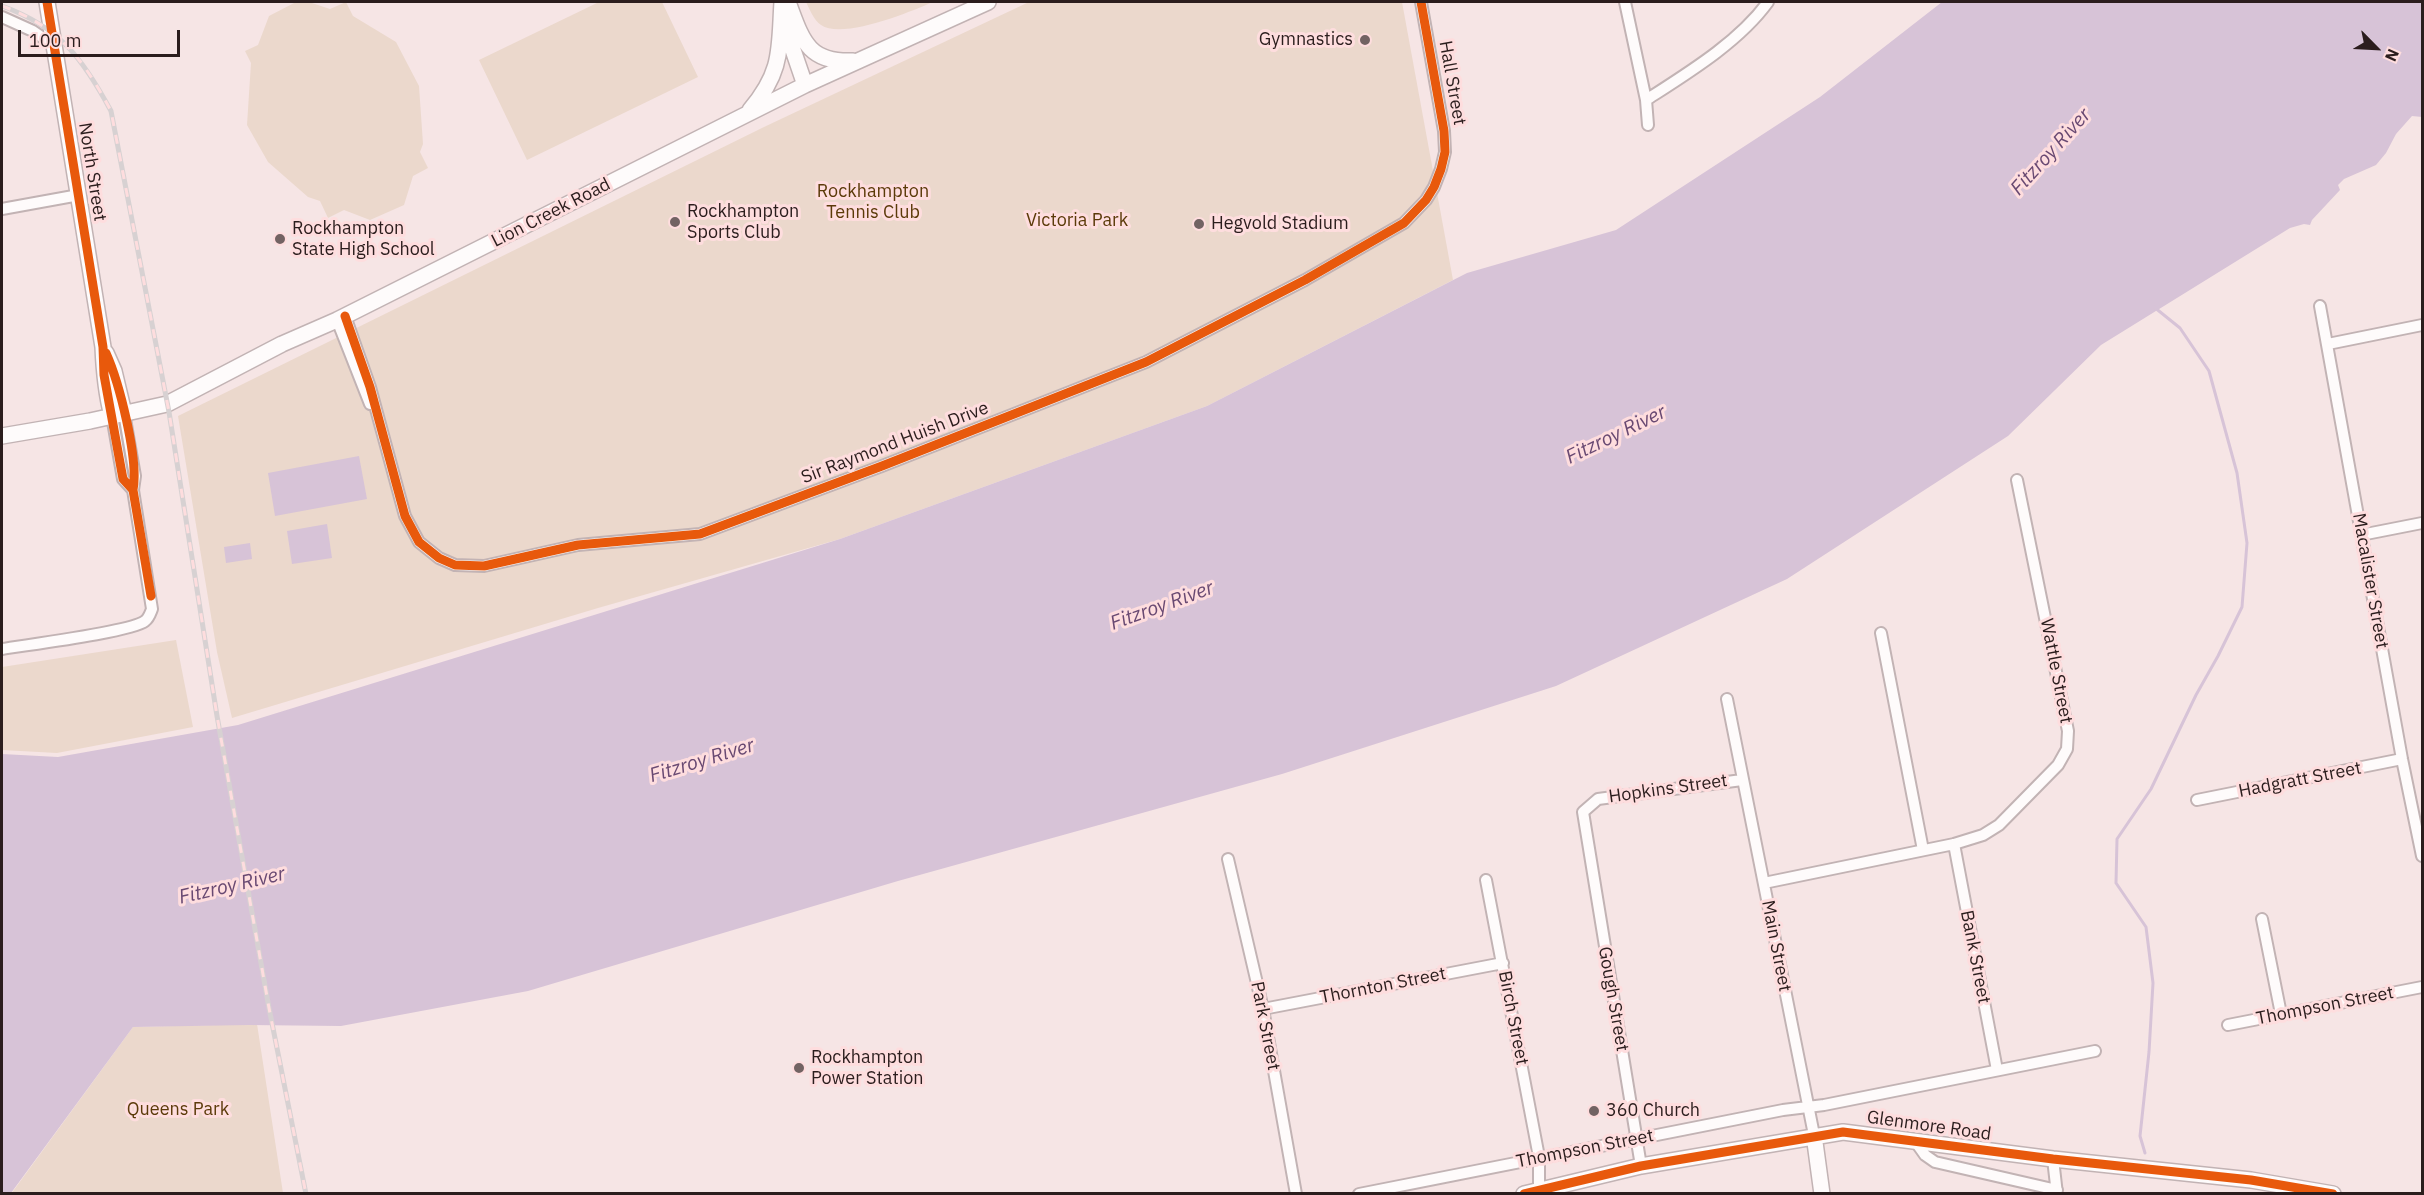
<!DOCTYPE html>
<style>
body{margin:0}
#map{position:relative;width:2424px;height:1195px;overflow:hidden;background:#f6e5e5;font-family:"IBM Plex Sans",sans-serif}
canvas{display:block}
.frame{position:absolute;inset:0;border:3px solid #2b1d1d;pointer-events:none}
.north{position:absolute;left:2346px;top:18px;width:60px;height:60px;-webkit-text-stroke:4px #feddde;paint-order:stroke;rotate:114deg;font-size:16px;font-weight:700;line-height:24px;text-align:center;color:#2b1d1d}
.north::after{content:'';display:block;margin:auto;width:21px;height:27px;background:#2b1d1d;clip-path:polygon(50% 0,100% 100%,50% 72%,0 100%)}
.scale{position:absolute;left:18px;top:30px;width:162px;height:27px;box-sizing:border-box;border:3px solid #2b1d1d;border-top:0;padding-left:8px;font-size:18px;line-height:21px;white-space:nowrap;color:#2b1d1d;-webkit-text-stroke:4px #feddde;paint-order:stroke}
</style>
<div id="map">
<canvas width="2424" height="1195"></canvas>
<div class="frame"></div>
<div class="north">N</div>
<div class="scale">100 m</div>
</div>
<script>
const context = document.querySelector('canvas').getContext('2d');
context.lineJoin = 'round';
function fill(path, color) {
  context.fillStyle = color;
  context.fill(path, 'evenodd');
}
function trace(path, color, width, dash) {
  context.strokeStyle = color;
  context.lineWidth = width;
  context.lineCap = dash ? 'butt' : 'round';
  context.setLineDash(dash || []);
  context.stroke(path);
}
function write(font, color, halo, rows, align = 'center') {
  context.font = font + ' "IBM Plex Sans",sans-serif';
  context.lineWidth = 6;
  context.setLineDash([]);
  context.textBaseline = 'middle';
  context.strokeStyle = halo;
  context.fillStyle = color;
  for (const [text, x, y, turn = 0] of rows) {
    context.save();
    context.translate(x, y);
    context.rotate((+turn || 0) * Math.PI / 180);
    context.textAlign = isNaN(turn) ? turn : align;
    if (halo) context.strokeText(text, 0, 0);
    context.fillText(text, 0, 0);
    context.restore();
  }
}
const green = new Path2D(`
 M296,2H309L330,9L346,2L353,16L396,42L419,86L423,144L420,152L428,168L413,176L404,205L370,220L344,210L328,218L320,201L308,197L268,162L247,125L251,63L245,51L258,45L269,16Z
 M599,2H662L698,77L527,160L479,60Z
 M806,2H933C910,12 842,40 821,25C814,21 809,8 806,2Z
 M1029,2H1402L1453,280L1207,406L840,539L598,608L232,718L217,652L178,416L764,127Z
 M176,640L193,727L57,753L2,750V667Z
 M257,1024L283,1193L11,1194L133,1027Z`);
const water = new Path2D(`
 M1942,2H2422V117L2412,116L2396,134L2386,153L2376,165L2344,179L2338,185L2340,190L2312,220L2310,225L2304,224L2290,228L2101,345L2008,436L1787,579L1556,686L1282,774L898,881L528,991L341,1026L249,1025L133,1027L11,1193H2V754L58,757L238,725L840,539L1207,406L1467,273L1616,230L1820,97Z
 M359,456L367,499L275,516L268,473Z
 M327,524L332,558L292,564L287,531Z
 M250,543L252,559L226,563L224,547Z`);
const stream = new Path2D(`
 M2145,1153L2140,1136L2149,1052L2153,983L2146,927L2116,883L2117,839L2151,789L2196,695L2218,656L2242,607L2247,543L2237,473L2209,371L2180,328L2154,307`);
const street = new Path2D(`
 M1625,2L1646,100L1648,125
 M2,17L33,31L56,47
 M1646,100C1688,73 1739,42 1768,2
 M2,209L79,195
 M2320,306L2402,759L2422,856
 M345,316L370,387L405,516L419,542L439,558L455,565L484,566L578,545L700,534L882,466L1146,362L1305,280L1404,223L1426,200L1434,187L1441,169L1445,152L1444,131L1421,2
 M337,320L370,404
 M2328,344L2422,325
 M112,416L123,479L133,490
 M2361,535L2422,523
 M1881,633L1923,850
 M2,649C25,645 131,632 145,621C149,618 150,614 152,609L133,490L135,476L124,413
 M1727,699L1814,1135
 M2197,800L2402,759
 M1954,844L1997,1070
 M1228,859L1263,1009L1296,1194
 M1486,880L1539,1157V1194
 M1764,883L1954,844L1983,835L1999,825L2058,765L2067,749L2068,731L2017,480
 M2262,919L2281,1014
 M1263,1009L1503,963
 M2228,1025L2422,987
 M1915,1141L1925,1155L1935,1162L2057,1190
 M2053,1159L2057,1194
 M1641,1166L1583,812L1598,799L1742,780
 M1359,1194L1783,1110L1824,1105L2095,1051`);
const secondary = new Path2D(`
 M47,2L103,347C104,371 106,393 112,416
 M788,2C802,39 807,63 853,61
 M788,19L792,47L805,85
 M750,110C783,71 779,49 782,2
 M106,353L114,371L124,413
 M2,436L90,421L167,404L282,344L337,320L805,85L988,2
 M1814,1135L1822,1194
 M1524,1194L1641,1166L1843,1132L2053,1159L2251,1180L2333,1194`);
const rail = new Path2D(`
 M2,6C60,27 83,59 111,111L169,412L217,716L269,1008L306,1194`);
const cycleway = new Path2D(`
 M47,2L103,347L104,375L123,479L133,490
 M345,316L370,387L405,516L419,542L439,558L455,565L484,566L578,545L700,534L882,466L1146,362L1305,280L1404,223L1426,200L1434,187L1441,169L1445,152L1444,131L1421,2
 M106,353C119,382 139,459 133,490L151,596
 M1524,1194L1641,1166L1843,1132L2053,1159L2251,1180L2333,1194`);
const markers = [
 [1365,40,6,"#726363"],
 [675,222,6,"#726363"],
 [1199,224,6,"#726363"],
 [280,239,6,"#726363"],
 [799,1068,6,"#726363"],
 [1594,1111,6,"#726363"]
];
const poiNames = [
 ["Gymnastics",1353,40,"right"],
 ["Rockhampton",687,212],
 ["Sports Club",687,233],
 ["Hegvold Stadium",1211,224],
 ["Rockhampton",292,229],
 ["State High School",292,250],
 ["Rockhampton",811,1058],
 ["Power Station",811,1079],
 ["360 Church",1606,1111]
];
const streetNames = [
 ["Hall Street",1452,83,80],
 ["North Street",92,172,81],
 ["Lion Creek Road",551,213,-27],
 ["Sir Raymond Huish Drive",895,443,-21],
 ["Macalister Street",2370,581,80],
 ["Wattle Street",2056,671,79],
 ["Hadgratt Street",2300,780,-11],
 ["Hopkins Street",1668,789,-8],
 ["Main Street",1776,946,79],
 ["Bank Street",1975,957,79],
 ["Thornton Street",1383,986,-11],
 ["Gough Street",1613,999,80],
 ["Thompson Street",2325,1006,-11],
 ["Birch Street",1513,1018,79],
 ["Park Street",1265,1026,79],
 ["Glenmore Road",1929,1126,8],
 ["Thompson Street",1585,1149,-11]
];
const parkNames = [
 ["Rockhampton",873,192],
 ["Tennis Club",873,213],
 ["Victoria Park",1077,221],
 ["Queens Park",178,1110]
];
const waterNames = [
 ["Fitzroy River",2051,152,-48],
 ["Fitzroy River",1616,435,-26],
 ["Fitzroy River",1162,606,-20],
 ["Fitzroy River",702,761,-17],
 ["Fitzroy River",232,886,-13]
];
fill(green, '#ebd8cc');
fill(water, '#d7c3d7');
trace(stream, '#d7c3d7', 3);
trace(street, '#c2b3b4', 14);
trace(secondary, '#c2b3b4', 18);
trace(street, '#fefbfb', 10);
trace(secondary, '#fefbfb', 15);
trace(rail, '#d7d1d2', 5);
trace(rail, '#feddde', 3, [9]);
trace(cycleway, '#e8590c', 9);
for (const [x, y, r, color] of markers) {
  const dot = new Path2D();
  dot.arc(x, y, r, 0, 2 * Math.PI);
  context.fillStyle = color;
  context.fill(dot);
  trace(dot, '#feddde', 2);
}
write('18px', '#2b1d1d', '#feddde', poiNames, 'left');
write('18px', '#2b1d1d', '#feddde', streetNames);
write('18px', '#5b3a09', '#feddde', parkNames);
write('italic 20px', '#694972', '#feddde', waterNames);
</script>
